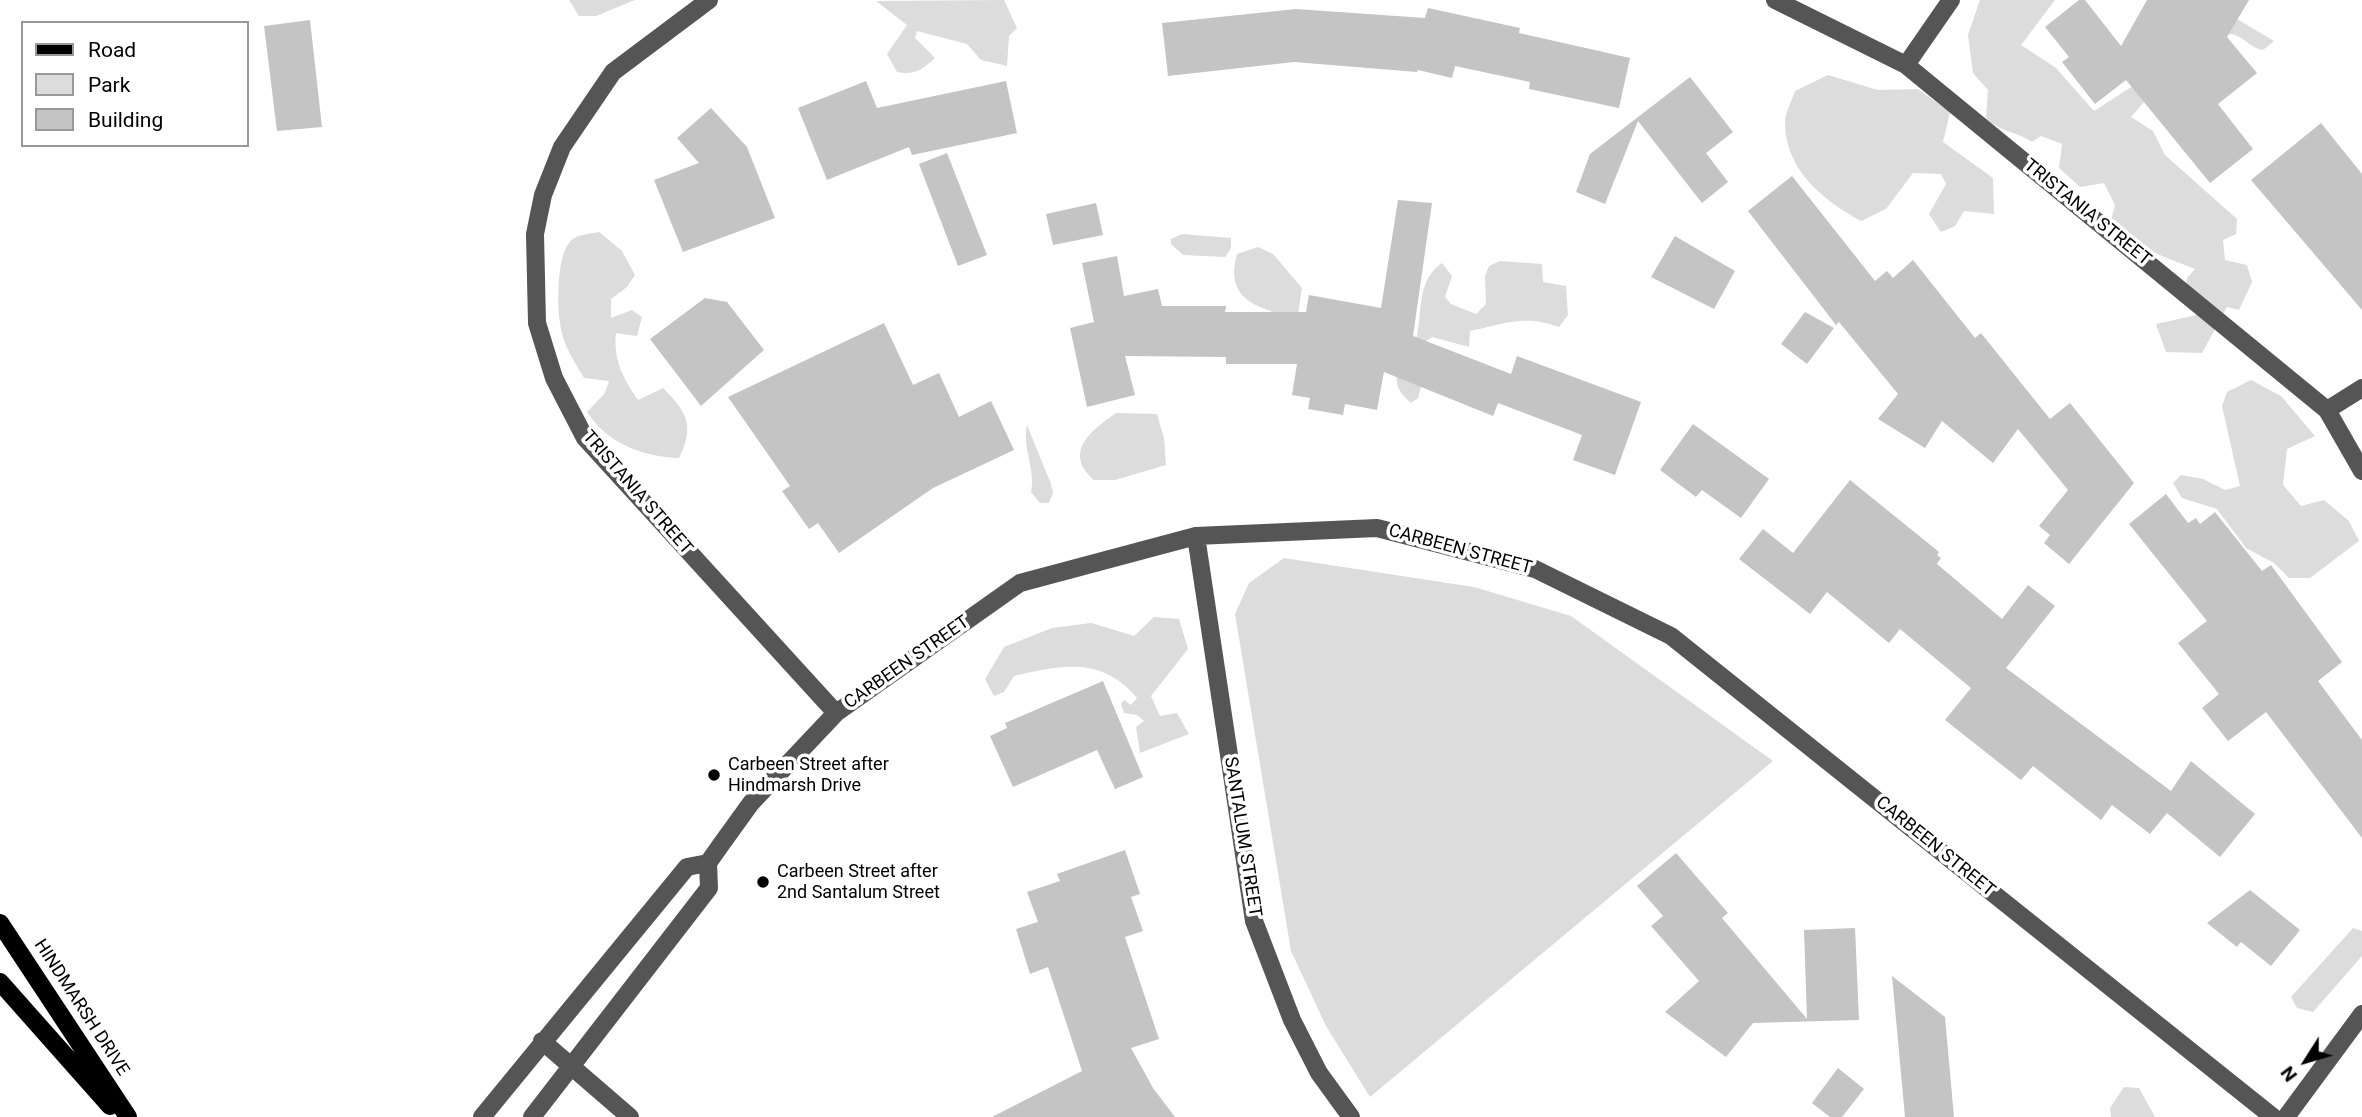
<!DOCTYPE html>
<style>
body{margin:0}
#map{position:relative;width:2362px;height:1117px;overflow:hidden;background:#fff;font-family:Roboto,sans-serif}
canvas{display:block}
.legend{position:absolute;left:21px;top:21px;width:228px;height:126px;box-sizing:border-box;background:#fff;border:2px solid #999;margin:0;padding:9px 12px;list-style:none;font-size:21px;color:#000}
.legend li{display:flex;align-items:center;gap:14px;height:35px}
.legend b{width:35px;border:2px solid #999}
.north{position:absolute;left:2271px;top:1026px;width:70px;height:70px;-webkit-text-stroke:5px #fff;paint-order:stroke;rotate:233deg;font-size:19px;font-weight:700;line-height:28px;text-align:center;color:#000}
.north::after{content:'';display:block;margin:auto;width:24px;height:32px;background:#000;clip-path:polygon(50% 0,100% 100%,50% 72%,0 100%)}
</style>
<div id="map">
<canvas width="2362" height="1117"></canvas>
<ul class="legend">
<li><b style="height:9px;background:#000"></b>Road</li>
<li><b style="height:19px;background:#dcdcdc"></b>Park</li>
<li><b style="height:19px;background:#c4c4c4"></b>Building</li>
</ul>
<div class="north">N</div>
</div>
<script>
const context = document.querySelector('canvas').getContext('2d');
context.lineJoin = 'round';
function fill(path, color) {
  context.fillStyle = color;
  context.fill(path, 'evenodd');
}
function trace(path, color, width, dash) {
  context.strokeStyle = color;
  context.lineWidth = width;
  context.lineCap = dash ? 'butt' : 'round';
  context.setLineDash(dash || []);
  context.stroke(path);
}
function write(font, color, halo, rows, align = 'center') {
  context.font = font + ' Roboto,sans-serif';
  context.lineWidth = 7;
  context.setLineDash([]);
  context.textBaseline = 'middle';
  context.strokeStyle = halo;
  context.fillStyle = color;
  for (const [text, x, y, turn = 0] of rows) {
    context.save();
    context.translate(x, y);
    context.rotate((+turn || 0) * Math.PI / 180);
    context.textAlign = isNaN(turn) ? turn : align;
    if (halo) context.strokeText(text, 0, 0);
    context.fillText(text, 0, 0);
    context.restore();
  }
}
const green = new Path2D(`
 M569,0H635L596,16H579Z
 M1004,0L1017,28L1009,36L1007,66L981,60L967,44L917,31L915,38L935,58C923,69 914,76 897,72L887,54L907,25L876,1Z
 M1980,0H2055L2021,45L2056,68L2094,111L2237,19L2274,41L2263,50C2251,48 2246,39 2235,35C2206,26 2149,98 2131,117L2153,131L2165,155L2237,219L2236,234L2223,240L2225,260L2247,265L2252,282L2239,310L2227,307L2202,353L2166,352L2156,324L2201,314L2185,300L2187,278L2195,269C2165,257 2131,247 2111,220L2115,205L2104,183L2080,187L2059,168L2062,144L2041,136L2032,142C2016,131 1999,132 1986,118L1988,90L1973,73L1968,35Z
 M1828,75L1878,90L1918,89L1950,112L1943,142L1993,178L1994,214L1964,211L1955,226L1941,232L1929,214L1946,184L1941,174L1913,173L1886,209L1861,221C1823,200 1785,170 1785,122C1785,113 1792,100 1795,91Z
 M599,232L622,251L635,275L627,287L611,299V318L632,310L642,317L637,336L616,333C613,360 623,378 638,400L663,388C687,412 695,426 679,458C643,457 607,443 587,412L605,393L609,381L584,378C574,361 562,343 560,323C557,305 557,257 569,243C575,234 589,234 599,232Z
 M1182,234L1231,238V248L1225,257L1183,255L1171,244V239Z
 M1258,247L1273,254L1302,288L1296,327L1278,322L1271,311C1241,302 1228,286 1237,254Z
 M1500,261L1542,264L1543,282L1566,286L1568,315L1559,327C1524,314 1504,324 1470,331L1469,347L1432,337L1426,341L1430,355L1418,398L1411,403C1399,393 1394,384 1398,369C1434,343 1405,288 1442,263L1452,276L1445,297L1451,304L1476,314L1486,304L1485,276L1489,266Z
 M2251,380L2281,396L2315,436L2287,449L2283,485L2301,506L2324,500L2349,521L2359,541L2310,578H2289L2274,563L2246,548L2217,509L2182,498L2173,483L2181,475L2203,479L2225,490L2240,486L2222,406L2227,392Z
 M1116,413L1157,414L1164,438L1166,465L1115,480H1094C1062,452 1092,430 1116,413Z
 M1027,425L1051,484L1053,493L1049,503H1040L1031,492C1036,469 1022,448 1027,425Z
 M1284,558L1474,587L1571,616L1773,761L1370,1097L1326,1026L1291,951L1235,614L1249,583Z
 M1154,617L1179,619L1188,649L1151,696L1160,716L1177,713L1189,734L1140,753L1136,727L1144,721L1137,715L1124,713L1121,704L1124,700L1131,705L1137,698C1102,656 1061,665 1014,676L1004,692L994,696L985,679L1004,647L1052,628L1091,623L1134,636Z
 M2353,928L2362,931V956L2313,1012L2297,1008L2291,997Z
 M2124,1087L2139,1088L2155,1117H2111L2110,1108Z`);
const building = new Path2D(`
 M2079,0H2085L2121,46L2147,0H2249L2227,37L2257,73L2218,104L2253,149L2210,183L2126,80L2095,104L2062,62L2069,57L2045,27Z
 M1428,8L1520,28L1519,33L1630,58L1619,108L1529,89L1530,82L1455,66L1452,78L1418,70L1417,72L1294,62L1168,76L1162,23L1296,9L1425,18Z
 M310,20L322,127L277,131L264,26Z
 M1690,77L1733,132L1706,153L1728,182L1702,203L1638,121L1605,204L1576,192L1590,154Z
 M866,81L877,108L1006,81L1017,133L912,155L909,147L827,180L798,108Z
 M711,108L747,147L775,218L683,252L654,180L699,163L677,138Z
 M2321,123L2362,174V310L2251,180Z
 M947,153L987,255L958,266L919,164Z
 M1792,176L1875,281L1887,271L1893,278L1913,260L1975,338L1981,333L2050,419L2070,403L2134,483L2069,564L2044,543L2050,535L2039,526L2068,490L2018,429L1993,463L1942,421L1925,448L1878,419L1898,394L1839,322L1836,325L1748,211Z
 M1398,200L1432,203L1413,336L1511,374L1517,356L1641,402L1615,475L1573,460L1582,435L1498,403L1493,416L1384,372L1377,410L1345,404L1343,415L1308,409L1310,398L1292,395L1297,364H1226V357L1125,356L1135,395L1087,407L1070,328L1094,322L1082,263L1117,256L1124,296L1158,289L1162,306H1226L1225,312H1306L1309,295L1381,308Z
 M1096,203L1103,235L1053,245L1046,214Z
 M1675,236L1735,271L1714,309L1651,277Z
 M705,298L727,302L764,350L701,406L650,339Z
 M1805,312L1834,328L1807,364L1781,344Z
 M884,323L913,385L939,373L959,417L991,401L1014,450L933,488L839,553L818,523L809,529L782,491L790,486L728,397Z
 M1693,424L1769,479L1741,518L1702,490L1696,497L1660,470Z
 M1850,480L1939,552L1937,555L1941,558L1937,564L2002,619L2028,585L2055,606L2006,668L2171,791L2191,761L2255,814L2220,857L2167,813L2150,834L2112,805L2101,820L2033,766L2021,780L1945,720L1971,688L1900,629L1889,643L1827,592L1810,614L1739,559L1763,529L1793,553Z
 M2166,494L2188,523L2196,518L2200,524L2215,512L2262,571L2271,565L2342,662L2318,681L2362,740V838L2266,712L2228,741L2202,708L2219,694L2178,643L2207,621L2129,524Z
 M1103,681L1143,777L1115,789L1097,750L1013,787L990,736L1007,728L1005,723Z
 M1125,850L1140,894L1131,897L1143,931L1125,937L1159,1039L1131,1048L1153,1088L1175,1117H992L1082,1071L1048,967L1030,974L1016,929L1038,922L1027,892L1060,881L1057,874Z
 M1676,853L1728,913L1722,918L1807,1019L1804,930L1855,928L1859,1020L1753,1023L1726,1057L1665,1012L1699,981L1651,926L1663,916L1637,886Z
 M2250,890L2300,930L2271,966L2241,942L2237,947L2207,923Z
 M1892,976L1945,1017L1954,1117H1905Z
 M1838,1068L1864,1089L1842,1117H1830L1812,1103Z`);
const minor = new Path2D(`
 M709,0L613,72L562,147L543,195L535,234L537,323L554,378L585,438L836,713
 M1775,0L1906,65L2327,410L2362,471
 M1906,65L1951,0
 M2327,410L2362,388
 M1196,536L1254,921L1292,1020L1319,1073L1351,1117
 M542,1041L630,1117
 M482,1117L687,867L708,863
 M532,1117L709,888L708,863L720,846L751,803L836,713L1020,583L1196,536L1377,528L1535,569L1671,636L2273,1117
 M2286,1117L2362,1014`);
const major = new Path2D(`
 M0,923L128,1117
 M0,982L110,1106`);
const markers = [
 [714,775,7,"#000"],
 [763,882,7,"#000"]
];
const streetNames = [
 ["TRISTANIA STREET",2087,213,39],
 ["TRISTANIA STREET",637,493,49],
 ["CARBEEN STREET",1460,550,15],
 ["CARBEEN STREET",907,663,-35],
 ["SANTALUM STREET",1242,837,81],
 ["CARBEEN STREET",1935,847,39],
 ["HINDMARSH DRIVE",81,1008,57]
];
const poiNames = [
 ["Carbeen Street after",728,765],
 ["Hindmarsh Drive",728,786],
 ["Carbeen Street after",777,872],
 ["2nd Santalum Street",777,893]
];
fill(green, '#dcdcdc');
fill(building, '#c4c4c4');
trace(minor, '#555', 18);
trace(major, '#000', 18);
for (const [x, y, r, color] of markers) {
  const dot = new Path2D();
  dot.arc(x, y, r, 0, 2 * Math.PI);
  context.fillStyle = color;
  context.fill(dot);
  trace(dot, '#fff', 2.5);
}
write('18px', '#000', '#fff', streetNames);
write('18px', '#000', '#fff', poiNames, 'left');
</script>
